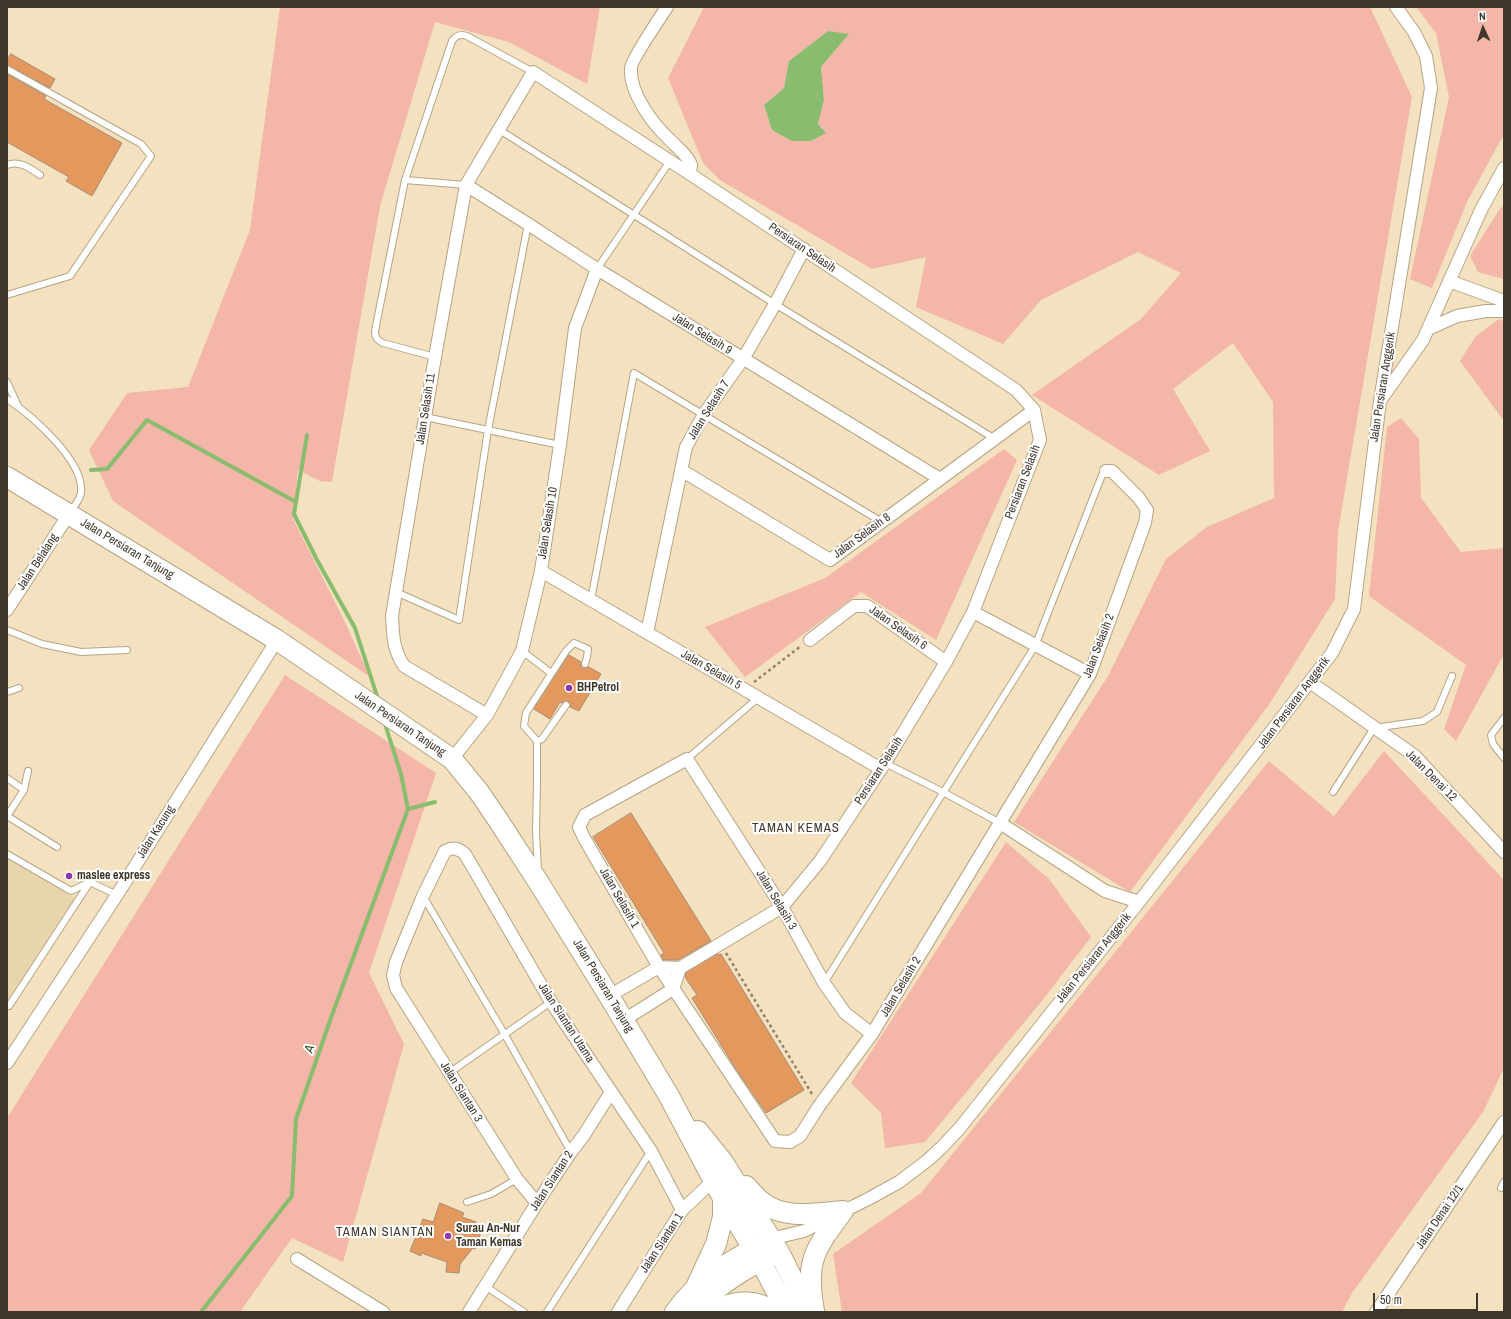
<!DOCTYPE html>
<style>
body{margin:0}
#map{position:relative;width:1511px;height:1319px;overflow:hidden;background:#f3e1bf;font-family:"Archivo Narrow",sans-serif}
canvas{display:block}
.frame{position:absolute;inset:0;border:8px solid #3e372a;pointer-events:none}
.north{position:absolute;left:1463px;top:8px;width:40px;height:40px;-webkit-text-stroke:3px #fff;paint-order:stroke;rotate:357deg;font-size:11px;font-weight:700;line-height:16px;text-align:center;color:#3e372a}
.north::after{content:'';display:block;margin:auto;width:14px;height:18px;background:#3e372a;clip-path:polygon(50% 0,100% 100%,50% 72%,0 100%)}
.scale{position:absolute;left:1373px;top:1293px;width:105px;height:18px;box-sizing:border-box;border:2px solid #3e372a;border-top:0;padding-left:5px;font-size:12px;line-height:14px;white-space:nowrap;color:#3e372a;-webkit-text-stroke:3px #fff;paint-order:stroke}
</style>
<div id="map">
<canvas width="1511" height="1319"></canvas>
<div class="frame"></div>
<div class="north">N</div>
<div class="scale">50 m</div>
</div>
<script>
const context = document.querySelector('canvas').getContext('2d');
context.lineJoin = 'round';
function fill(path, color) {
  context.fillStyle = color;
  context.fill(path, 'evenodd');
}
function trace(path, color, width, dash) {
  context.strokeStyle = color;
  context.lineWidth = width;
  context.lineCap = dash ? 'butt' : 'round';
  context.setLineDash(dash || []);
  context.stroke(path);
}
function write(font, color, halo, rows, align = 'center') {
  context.font = font + ' "Archivo Narrow",sans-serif';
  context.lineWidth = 4;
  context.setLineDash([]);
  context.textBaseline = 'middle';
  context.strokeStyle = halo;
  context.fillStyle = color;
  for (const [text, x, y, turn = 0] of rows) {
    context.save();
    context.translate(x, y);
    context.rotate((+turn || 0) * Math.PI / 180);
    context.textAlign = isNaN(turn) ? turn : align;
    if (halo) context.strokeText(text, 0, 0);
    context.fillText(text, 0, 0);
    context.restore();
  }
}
const built = new Path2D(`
 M7,857L75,898L8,1001H7Z`);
const green = new Path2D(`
 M280,7H600L587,84L509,42L435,22L380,206L332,482L320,481L298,470L293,519L344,620L370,677L113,501L89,450L127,393L188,387L250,230Z
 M704,7H1370L1412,97L1338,531L1335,599L1270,703L1130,892L1014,822L1108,676L1166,559L1207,527L1274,498L1273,402L1233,343L1173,389L1210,451L1159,475L1032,395L1141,319L1181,273L1138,252L1041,300L1003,344L916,307L926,257L872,269L720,180L703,163L668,78ZM828,31L848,35L821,67L824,100L818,124L825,132L811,141H792L772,130L764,105L784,88L789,61Z
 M1416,7H1504V134L1467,202L1432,288L1410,279L1449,97L1436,33Z
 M1501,207L1504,208V279L1478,272L1470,256Z
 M1499,319L1504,321V421L1460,361L1476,336Z
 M1401,418L1419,439L1421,498L1461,552L1504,548V654L1456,741L1444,729L1466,665L1369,596L1387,427Z
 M1004,449L1017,460L936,640L861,592L745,677L705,627L825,578Z
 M285,675L436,773L369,973L404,1044L343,1262L292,1238L240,1312H7V1118Z
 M1384,751L1504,880V1068L1483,1112L1352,1293L1342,1312H842L833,1254L921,1193L1269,761L1334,816Z
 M1006,842L1049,879L1091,937L1041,1002L925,1142L885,1148L881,1113L851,1083Z`);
const water = new Path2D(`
 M828,31L849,34L821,67L824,100L818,124L826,133L811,141H792L772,130L764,105L784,88L789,61Z`);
const stream = new Path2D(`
 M307,435L294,514L317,560L355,628L378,699
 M91,470L107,469L147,420L296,502
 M408,809L435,802
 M201,1312L292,1196L296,1119L332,1015L408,809L401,774L384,721`);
const building = new Path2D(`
 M11,54L55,79L50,88L7,65V60Z
 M7,74L46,96L44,99L122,143L92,196L66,181L69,177L7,142Z
 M569,655L581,662V665L583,668L589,667L601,674L579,711L570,707L569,702L564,701L562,703L560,702L550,719L534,709Z
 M631,813L711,941L678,960H663L661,955L664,953L593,837Z
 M718,954L719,955L721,954L804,1090L766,1113L736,1069L692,998L697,995L685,977L686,973Z
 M440,1203L464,1213L462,1217L476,1222L474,1229L481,1232L475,1249L473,1248L460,1264L459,1273L446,1272L447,1262L421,1253V1256L410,1251L423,1219L433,1222Z`);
const path = new Path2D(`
 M754,682L801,646
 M726,953L812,1094`);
const lane = new Path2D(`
 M7,69L141,144L151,156L70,276L7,295
 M498,129L775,304L995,439
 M7,165C19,160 30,168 40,175
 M405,180L466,185
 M597,269L670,161
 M435,357L383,343C377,340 375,338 375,331L405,180L452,41C456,35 460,34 467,36L533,72
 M7,382L18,406
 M7,399C31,415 85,461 81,493C80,499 74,507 70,512
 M425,417L560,445
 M396,592L459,620L488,430L528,224
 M591,600L634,373L882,522
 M7,630L42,644L81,652L127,650
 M522,651L551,673
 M7,692L19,688
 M1504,718L1491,735L1493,744L1504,758
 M537,741L524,726L526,713L566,651L574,643L588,649L587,657L585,664
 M687,759L758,698
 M885,763L943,792L1000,823
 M7,778L24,790
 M1333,792L1374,728L1423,721L1437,712L1452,676
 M7,816L57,847
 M7,816L24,790L28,771
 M7,854L71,891L90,882L117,895
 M538,870L536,832L537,782V741L542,739L566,705
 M423,896L505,1035L571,1152
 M824,983L1035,646L1102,475L1106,471
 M7,1005L9,1006L90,882
 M449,1073L551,1002
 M1501,1188L1504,1182
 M467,1202L491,1194L517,1179
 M485,1286L524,1312
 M547,1312L651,1151`);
const street = new Path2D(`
 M667,7C661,16 631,61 631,68C629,92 652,123 669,139C675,146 688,155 691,165C691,167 690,171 690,174
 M466,185L528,224L597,269L940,479
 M1449,281L1504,301
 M1428,329L1457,316L1486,311H1504
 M1382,398L1423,340L1481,210L1504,168
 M681,470L830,560L1034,410
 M541,571L881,769
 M7,610L69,514
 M973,612L1090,674
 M647,633L686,447L704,414L743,359L775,304L804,249
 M810,640L854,606H867L946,662
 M1310,682L1415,756L1504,852
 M487,715L404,666C393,649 393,636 392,616L435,357L466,185L533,72L690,174L1016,390L1034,410L1040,440L973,612L946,662L885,763L820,861L782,907L680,968L659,967L609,996
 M452,759L487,715L522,651L541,571L560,445L575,328L597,269
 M1000,823L1105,891L1139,902
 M624,1020L673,989L680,968
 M872,1034L845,1013L824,983L782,907L687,759L585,815L579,827L584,838L659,967L775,1141L790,1142L800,1136L819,1106L872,1034L1090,674L1145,523L1147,510L1139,498L1112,471H1106
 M7,1063L117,895L277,640
 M537,1203L517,1179L396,988L393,975L396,962L423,896L445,851C453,847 458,848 465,854L551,1002L651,1151L682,1210
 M770,1239L804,1231L870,1198L899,1182L928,1160L941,1148L959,1129L1139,902L1332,653L1354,609L1380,401L1431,88L1426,56L1414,32L1396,7
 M297,1259L383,1312
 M469,1312L537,1203L571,1152L584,1135L611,1092
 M618,1312L682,1210L714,1180
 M1376,1312L1504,1122`);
const secondary = new Path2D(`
 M674,1312C697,1279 731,1259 766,1241
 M695,1312C717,1285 748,1268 779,1252`);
const primary = new Path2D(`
 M7,477L277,640L452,759L479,792L498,820L539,883L609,996L669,1096L723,1198L761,1262L787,1312
 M698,1131L723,1162L779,1252L809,1312
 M746,1186C751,1191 756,1198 762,1202C784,1220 817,1213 843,1211
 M697,1285L716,1244L723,1217V1198
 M814,1311C805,1261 814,1250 843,1211
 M713,1312C736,1299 754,1299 776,1312`);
const markers = [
 [569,688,4,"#8c3aa9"],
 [69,876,4,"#8c3aa9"],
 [448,1236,4,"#8c3aa9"]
];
const streetNames = [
 ["Persiaran Selasih",802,248,34],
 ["Jalan Selasih 9",702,334,32],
 ["Jalan Persiaran Anggerik",1383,387,-81],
 ["Jalan Selasih 11",426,409,-81],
 ["Jalan Selasih 7",709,410,-58],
 ["Persiaran Selasih",1023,482,-69],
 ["Jalan Selasih 10",548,523,-81],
 ["Jalan Selasih 8",862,536,-36],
 ["Jalan Persiaran Tanjung",127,549,31],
 ["Jalan Belalang",38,562,-57],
 ["Jalan Selasih 6",898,628,35],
 ["Jalan Selasih 2",1099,646,-69],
 ["Jalan Selasih 5",711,670,30],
 ["Jalan Persiaran Anggerik",1294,703,-53],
 ["Jalan Persiaran Tanjung",400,724,34],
 ["Persiaran Selasih",879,771,-57],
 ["Jalan Denai 12",1431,776,45],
 ["Jalan Kacung",156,832,-58],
 ["Jalan Selasih 1",619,898,60],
 ["Jalan Selasih 3",776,900,59],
 ["Jalan Persiaran Anggerik",1094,958,-51],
 ["Jalan Persiaran Tanjung",603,986,59],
 ["Jalan Selasih 2",901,987,-59],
 ["Jalan Siantan Utama",566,1023,57],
 ["Jalan Siantan 3",461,1092,58],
 ["Jalan Siantan 2",552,1181,-57],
 ["Jalan Denai 12/1",1440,1217,-56],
 ["Jalan Siantan 1",662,1243,-57]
];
const poiNames = [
 ["BHPetrol",577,688],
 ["maslee express",77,876],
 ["Surau An-Nur",456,1229],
 ["Taman Kemas",456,1243]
];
const neighbourhoodNames = [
 ["TAMAN KEMAS",796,829],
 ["TAMAN SIANTAN",385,1233]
];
const waterNames = [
 ["A",310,1049,-71]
];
fill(built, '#e9d5ac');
fill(green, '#f3b6a8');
fill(water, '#89bc6f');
trace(stream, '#89bc6f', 4);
fill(building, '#e3995d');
trace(building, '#a88a74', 1);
trace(lane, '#b5a584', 8);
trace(street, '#b5a584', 14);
trace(secondary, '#b5a584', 20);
trace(primary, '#b5a584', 22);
trace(path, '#91856e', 2.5, [3, 3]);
trace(lane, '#fff', 6);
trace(street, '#fff', 12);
trace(secondary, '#fff', 18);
trace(primary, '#fff', 20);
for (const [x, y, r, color] of markers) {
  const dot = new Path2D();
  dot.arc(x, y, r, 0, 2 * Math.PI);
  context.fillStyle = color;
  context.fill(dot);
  trace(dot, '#fff', 1.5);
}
write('12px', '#3e372a', '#fff', streetNames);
write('bold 12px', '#3e372a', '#fff', poiNames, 'left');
context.letterSpacing = '1px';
write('13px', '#3e372a', '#fff', neighbourhoodNames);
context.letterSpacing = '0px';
write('italic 13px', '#294a15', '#fff', waterNames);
</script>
